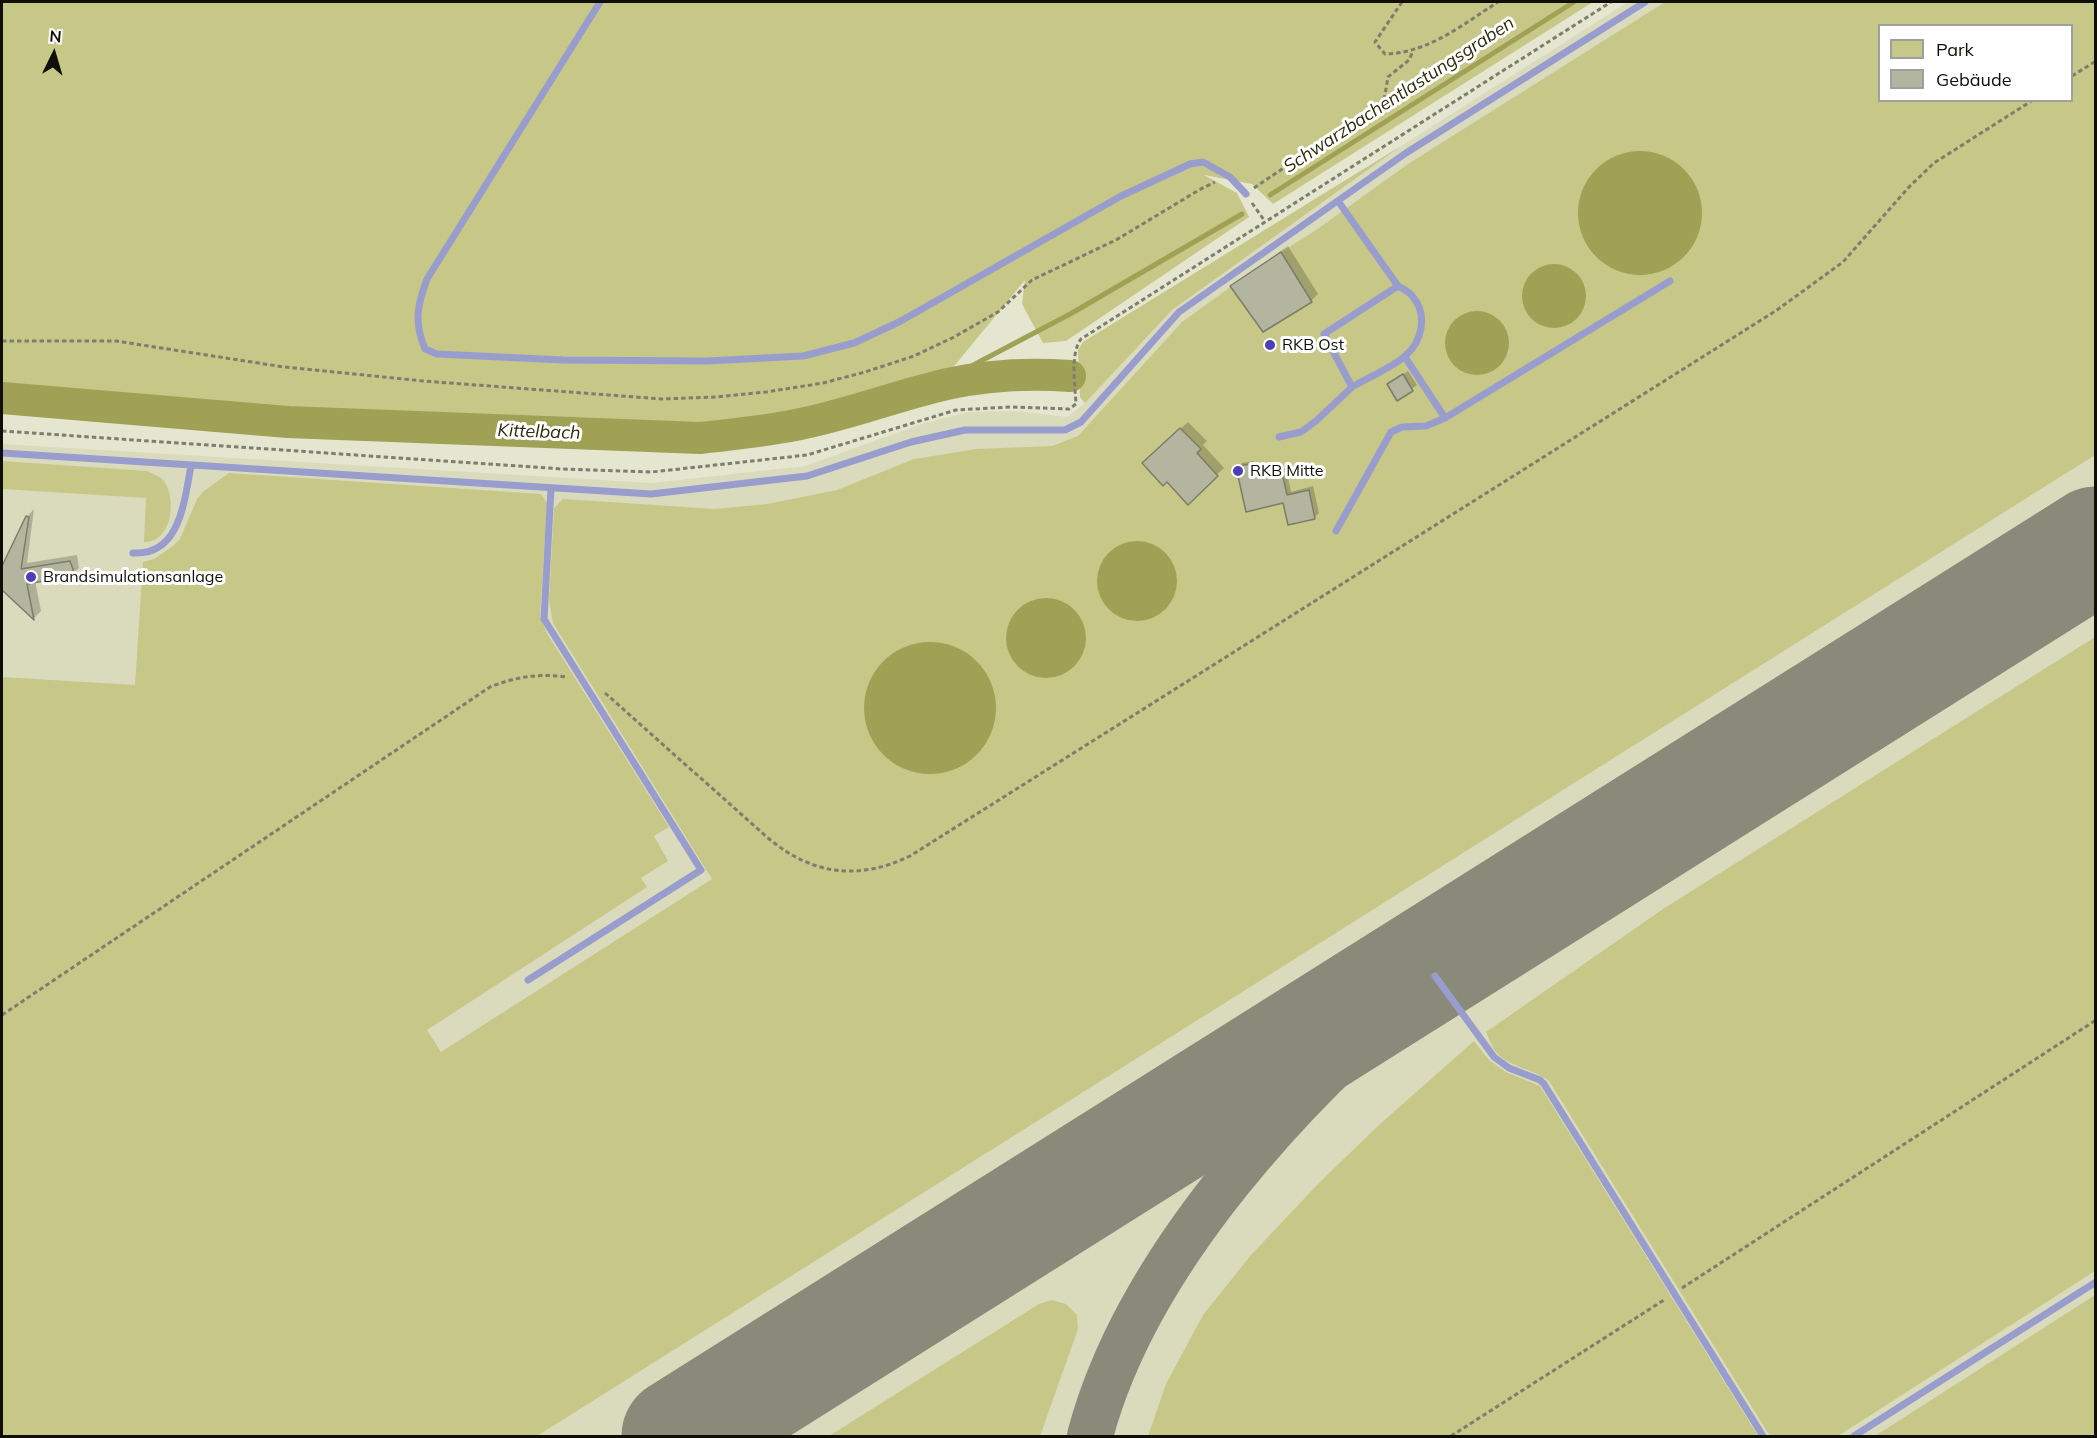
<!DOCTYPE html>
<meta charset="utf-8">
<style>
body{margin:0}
#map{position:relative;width:2097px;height:1438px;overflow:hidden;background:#e5e6cf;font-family:Mulish,sans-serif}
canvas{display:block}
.frame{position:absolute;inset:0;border:3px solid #0f0f07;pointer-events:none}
.legend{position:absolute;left:1878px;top:24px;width:195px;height:78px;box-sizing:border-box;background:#fff;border:2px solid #9f9f9c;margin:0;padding:8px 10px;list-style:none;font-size:18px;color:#0f0f07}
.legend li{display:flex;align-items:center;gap:12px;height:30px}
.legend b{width:30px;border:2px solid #9f9f9c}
.north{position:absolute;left:24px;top:24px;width:60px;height:60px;-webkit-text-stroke:4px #fff;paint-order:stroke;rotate:5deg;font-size:16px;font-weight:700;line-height:24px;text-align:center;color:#0f0f07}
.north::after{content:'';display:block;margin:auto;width:21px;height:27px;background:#0f0f07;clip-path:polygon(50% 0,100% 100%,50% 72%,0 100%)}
</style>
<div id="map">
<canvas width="2097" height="1438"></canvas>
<div class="frame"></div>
<ul class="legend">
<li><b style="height:16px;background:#c7c887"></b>Park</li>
<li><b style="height:16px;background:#b4b59e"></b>Gebäude</li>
</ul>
<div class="north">N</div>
</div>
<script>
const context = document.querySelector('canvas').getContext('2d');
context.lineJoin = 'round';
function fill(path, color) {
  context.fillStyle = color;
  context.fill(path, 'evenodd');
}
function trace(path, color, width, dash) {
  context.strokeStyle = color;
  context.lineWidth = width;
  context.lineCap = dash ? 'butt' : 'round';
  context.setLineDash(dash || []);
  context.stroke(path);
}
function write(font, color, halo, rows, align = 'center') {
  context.font = font + ' Mulish,sans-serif';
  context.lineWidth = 6;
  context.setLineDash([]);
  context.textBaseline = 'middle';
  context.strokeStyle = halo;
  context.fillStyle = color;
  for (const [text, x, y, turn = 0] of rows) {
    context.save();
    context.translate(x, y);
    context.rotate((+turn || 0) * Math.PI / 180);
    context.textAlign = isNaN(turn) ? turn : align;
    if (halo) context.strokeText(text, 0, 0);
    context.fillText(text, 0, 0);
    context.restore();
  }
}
const built = new Path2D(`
 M1628,2H2095V1436H2V444L652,483L805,466L924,423L970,412L1017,411L1067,417L1085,403L1080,397L1078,350L1083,342L1401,146ZM1880,26H2072V100H1880Z`);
const green = new Path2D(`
 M2,2H1593L1273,204L1252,184L1204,175L1237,193L1249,217L1066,341L1043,343L1022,304L1025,280L946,376L862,399L708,431L422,417L2,391Z
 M1665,2H2095V455L537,1436H2V677L135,685L143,562L154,559L173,546L180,539L197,499L204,491L229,473L541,494L547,503L540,617L548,635L669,827L654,836L668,861L641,878L647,887L427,1030L441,1052L712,879L553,623L549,601L554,508L563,499L715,509L767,504L837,490L914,459L976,449L1052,446L1078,436L1182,322L1258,267L1319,228L1408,164ZM1880,26H2072V100H1880Z
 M1401,146L1172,310L1085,403L1080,397L1078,350L1083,342Z
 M2,461L147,471C153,474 160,476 164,481C177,499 172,543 144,542L146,498L2,489Z
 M2095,637V1271L1838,1436H1770L1549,1081C1534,1069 1511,1068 1497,1053C1492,1048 1489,1038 1486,1032L1663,909Z
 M1474,1041L1489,1060L1506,1072L1540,1086L1758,1436H1148L1166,1384L1203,1315L1251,1255L1320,1182L1379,1125Z
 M2095,1295V1436H1875Z
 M1052,1300L1066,1304L1077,1315L1078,1329L1040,1436H829L1039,1304Z`);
const water = new Path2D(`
 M1578 213a62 62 0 1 1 124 0a62 62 0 1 1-124 0Z
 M1522 296a32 32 0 1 1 64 0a32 32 0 1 1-64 0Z
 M1445 343a32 32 0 1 1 64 0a32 32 0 1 1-64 0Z
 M1097 581a40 40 0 1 1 80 0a40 40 0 1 1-80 0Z
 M1006 638a40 40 0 1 1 80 0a40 40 0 1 1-80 0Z
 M864 708a66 66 0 1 1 132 0a66 66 0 1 1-132 0Z`);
const shadow = new Path2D(`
 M1288,246L1318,294L1311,301L1232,287L1239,280Z
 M1408,371L1417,385L1397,399L1389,384Z
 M1188,422L1207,441L1203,445L1224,468L1188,502L1167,480L1144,463Z
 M1253,461L1255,469L1278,464L1279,470L1286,468L1291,492L1313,486L1319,513L1315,517L1289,523L1284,501L1237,468L1242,463Z
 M34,509L27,563L77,555L79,568L72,575L35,581L41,611L34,618L2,588V568L27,517Z`);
const stream = new Path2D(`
 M1270,195L1574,2
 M946,384L962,371L1072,313L1242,214`);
const river = new Path2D(`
 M2,398L288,422L700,438C735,434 770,431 805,423C853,413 899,395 947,384C988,375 1028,373 1070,376`);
const taxiway = new Path2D(`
 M1090,1436C1136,1261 1297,1087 1435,976C1475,944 1517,914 1558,883`);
const runway = new Path2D(`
 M680,1436L2096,545`);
const building = new Path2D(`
 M1281,252L1312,302L1263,332L1230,286Z
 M1403,374L1413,391L1397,401L1387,384Z
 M1180,428L1201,449L1197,453L1218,476L1188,505L1167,482L1163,486L1142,463Z
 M1249,464L1251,472L1274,468L1275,473L1282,472L1287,495L1309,490L1315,519L1288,525L1283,503L1246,512L1236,467Z
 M26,516L29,517L21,569L70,561L73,569V576L27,584L34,620L2,590V566Z`);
const path = new Path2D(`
 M1402,2L1375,42L1385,54C1429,53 1463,24 1498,2
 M2072,76L2096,61
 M1254,188L1384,100L1388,77L1409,60L1413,51
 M1252,203L1264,220
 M2,341H116L284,367L423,381L662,399L716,397L766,392L823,383L865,372L914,356L954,337L998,312L1032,280L1116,240L1199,190L1215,182
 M2,431L562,469L652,472L807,455L956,410L1011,407L1069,409L1076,404C1075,386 1070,353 1081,339L1611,2
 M605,693L768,838C812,875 858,881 910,856L1777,310L1843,262L1909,187L1934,163L2033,100
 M2,1015L490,687C515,677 539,673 566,677
 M1682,1288L2096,1020
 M1451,1436L1664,1300`);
const service = new Path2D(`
 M600,2L427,279C417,306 414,322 425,349L437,354L563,360L707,361L803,356L854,343L899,322L1121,196L1190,164L1203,162L1230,177L1246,194
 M1338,201L1398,286L1324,334L1352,387C1365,379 1395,366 1405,356C1422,342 1428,315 1413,297C1410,292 1403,289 1398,286
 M1405,357L1445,418L1670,281
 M1279,437L1301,432L1316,421L1352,387
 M2,453L651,494L807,476L911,442L965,430H1065L1081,422L1179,312L1406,153L1645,2
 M1336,531L1391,432L1402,427L1426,426L1445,418
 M133,553C180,556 184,502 191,466
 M1435,976L1494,1057L1509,1068L1540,1080L1544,1084L1763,1436
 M528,980L701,870L544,619L551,488
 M1854,1436L2096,1282`);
const markers = [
 [1270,345,6,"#4c3eb5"],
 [1238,471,6,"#4c3eb5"],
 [31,577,6,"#4c3eb5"]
];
const poiNames = [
 ["RKB Ost",1282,345],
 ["RKB Mitte",1250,471],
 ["Brandsimulationsanlage",43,577]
];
const waterNames = [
 ["Schwarzbachentlastungsgraben",1399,95,-33],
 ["Kittelbach",539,432,2]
];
fill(built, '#dadbbd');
fill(green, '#c7c887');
fill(water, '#a1a156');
fill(shadow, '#0003');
trace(stream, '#a1a156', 5);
trace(river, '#a1a156', 32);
trace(taxiway, '#8a8a7a', 46);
trace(runway, '#8a8a7a', 117);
fill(building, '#b4b59e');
trace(building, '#7d7e69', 1.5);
trace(path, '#7d7e6e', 3, [4.5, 3]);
trace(service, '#999dcd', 7);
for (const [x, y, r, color] of markers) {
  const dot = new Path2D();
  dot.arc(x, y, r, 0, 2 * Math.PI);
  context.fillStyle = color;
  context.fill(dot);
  trace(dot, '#fff', 2);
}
write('16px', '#0f0f07', '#fff', poiNames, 'left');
write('italic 18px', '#2d2d0b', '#fff', waterNames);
</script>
